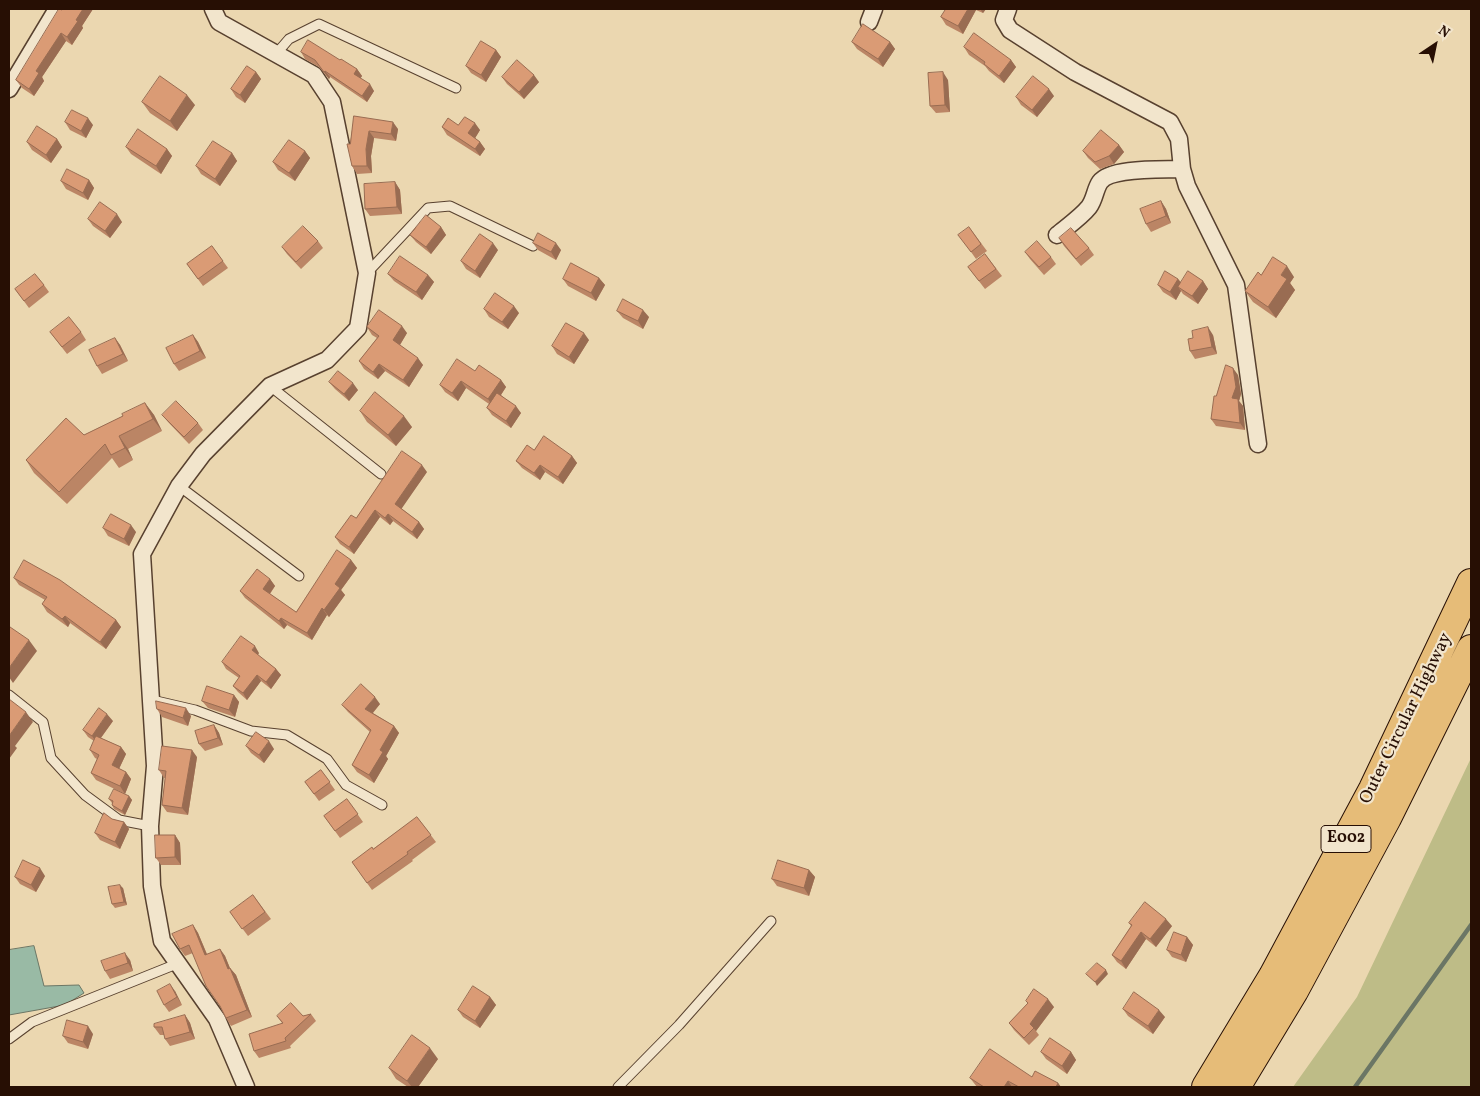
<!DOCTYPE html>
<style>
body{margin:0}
#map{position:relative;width:1480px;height:1096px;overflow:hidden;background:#ebd7b0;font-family:Vollkorn,serif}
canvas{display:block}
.frame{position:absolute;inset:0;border:10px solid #270f04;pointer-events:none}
.north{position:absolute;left:1410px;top:20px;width:50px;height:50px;-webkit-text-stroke:4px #f2e5cc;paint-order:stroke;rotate:34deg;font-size:14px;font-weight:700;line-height:20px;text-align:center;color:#270f04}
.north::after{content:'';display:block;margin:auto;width:18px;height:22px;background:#270f04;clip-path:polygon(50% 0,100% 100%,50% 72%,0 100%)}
</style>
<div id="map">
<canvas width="1480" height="1096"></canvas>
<div class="frame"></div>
<div class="north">N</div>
</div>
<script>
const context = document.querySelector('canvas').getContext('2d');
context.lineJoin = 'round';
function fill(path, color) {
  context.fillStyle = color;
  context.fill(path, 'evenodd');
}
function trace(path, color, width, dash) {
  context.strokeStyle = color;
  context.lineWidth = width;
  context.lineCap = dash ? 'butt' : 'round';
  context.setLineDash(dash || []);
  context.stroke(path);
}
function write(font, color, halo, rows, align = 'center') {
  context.font = font + ' Vollkorn,serif';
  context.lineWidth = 4.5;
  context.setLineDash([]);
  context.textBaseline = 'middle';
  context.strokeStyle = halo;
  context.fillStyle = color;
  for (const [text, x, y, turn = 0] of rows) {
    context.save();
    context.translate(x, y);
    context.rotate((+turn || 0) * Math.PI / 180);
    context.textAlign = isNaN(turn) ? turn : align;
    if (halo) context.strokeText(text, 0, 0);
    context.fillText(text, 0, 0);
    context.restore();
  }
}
const green = new Path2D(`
 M1471,758V1087H1293L1357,997Z`);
const water = new Path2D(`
 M34,946L44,986L79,985L84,993L65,1005L9,1015V950Z`);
const stream = new Path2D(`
 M1355,1087L1471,925`);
const service = new Path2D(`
 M276,54L289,39L319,24L456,88
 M367,273L428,208L450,206L533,246
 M270,386L381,474
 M179,486L299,576
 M9,695L43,722L51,758L85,795L119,820L150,826
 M152,700L195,710L251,731L287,735L327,759L346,785L382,805
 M9,1039L32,1022L179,963
 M618,1087L679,1025L771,921`);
const minor = new Path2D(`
 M213,9L219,22L314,75L332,102L367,273L358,328L327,360L270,386L203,454L179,486L142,554L155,766L150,826L152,886L162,941L217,1019L246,1087
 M1008,9L1004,20L1010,30L1075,72L1170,122L1179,139L1182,169L1187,186L1236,285L1258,444
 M869,22L874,9
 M9,89L57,9
 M1057,235C1068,226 1081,217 1089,207C1095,199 1095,189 1100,182C1111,167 1164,170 1182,169`);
const motorway = new Path2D(`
 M1206,1087L1273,976L1373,789L1471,583
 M1236,1087L1294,991L1387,818L1471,649`);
const wall = new Path2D(`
 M63,9H93L82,26L83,28L72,45L66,41L42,77L44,81L34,96L22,88L16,80Z
 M946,9H986L983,13L976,10L963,34L946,25L941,17Z
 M852,42H890L895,49L883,67L857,49Z
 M964,47L1011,60L1016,67L1004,83L989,71L985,66L969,55Z
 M496,50L501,57L486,82L471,73L466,66Z
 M301,52L340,60L357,69L362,76L360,78L374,91L367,102L330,77L329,79L319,67L305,59Z
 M256,72L261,79L245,103L236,97L231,89Z
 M502,77L539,82L524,99L507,84Z
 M948,80L950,112L936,113L930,106Z
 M1054,96L1037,117L1021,105L1016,97Z
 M142,102L195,105L177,131L150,113Z
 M354,116L398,129L396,141L374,138L371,156L372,173L357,174L352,166L350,144Z
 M65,122L93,125L86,138L70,130Z
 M458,125L480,130L475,138L480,142L485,149L480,156L447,135L442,127Z
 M57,139L62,147L51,163L32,150L27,142Z
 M1119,145L1124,152L1114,164L1100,169L1088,158L1083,151Z
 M126,147L167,149L172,156L161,174L131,154Z
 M305,151L310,158L295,181L278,170L273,162Z
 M232,153L237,161L220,186L201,174L196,166Z
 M89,180L94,188L88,200L66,189L61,181Z
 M395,182L400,190L402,214L370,216L365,209Z
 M1161,201L1166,209L1171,223L1151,232L1146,224Z
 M88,219L122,222L110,238L93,226Z
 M441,227L446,235L431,254L416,242L410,235Z
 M969,227L987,251L976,259L964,242Z
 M1059,238L1089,248L1094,255L1081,266L1064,246Z
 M318,241L323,248L301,269L287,254L282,247Z
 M533,243L561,250L556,260L538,250Z
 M212,246L228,268L203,286L187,264Z
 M498,250L480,278L466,269L461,261Z
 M1025,252L1051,257L1056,264L1044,275L1030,259Z
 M985,254L1002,276L985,289L968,267Z
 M388,274L428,275L434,282L422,300L394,281Z
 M1261,275L1294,277L1290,283L1295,290L1276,318L1253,302L1245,291Z
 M599,278L605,285L596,301L568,286L563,279Z
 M1178,279L1181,282L1203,281L1208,289L1198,304L1183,294L1181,291L1176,300L1163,292L1158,285Z
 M44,285L49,292L29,308L15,289Z
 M484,309L519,313L508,329L489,317Z
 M617,311L649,317L643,329L623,318Z
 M367,327L407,333L400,345L423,365L409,387L385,371L378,379L364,369L359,361L377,338L372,335Z
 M50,332H81L86,340L67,354Z
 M193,335L198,342L206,358L179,371L174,364Z
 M1213,335L1217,354L1195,359L1190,351Z
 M115,338L120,345L128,361L102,374L97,366Z
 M589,340L574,364L557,354L552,346Z
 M475,371L501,380L506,387L501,395L521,413L511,428L492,415L487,408L489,404L466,388L458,401L445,392L440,385Z
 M1238,375L1241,394L1239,401L1243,406L1245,430L1216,426L1211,419Z
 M329,382L358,390L349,401L335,389Z
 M145,403L154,415L162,431L128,449L133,460L119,468L112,458L67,504L34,473L26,460L84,435L123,416Z
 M360,411L412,427L396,446L367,422Z
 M162,415L198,423L203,430L189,444L168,422Z
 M534,450L572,456L577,463L563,484L545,472L540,480L522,468L516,461Z
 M427,472L401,508L419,522L424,529L417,539L393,521L390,525L380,517L354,554L340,544L335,537L356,518Z
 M103,528L136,532L129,546L108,536Z
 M351,560L357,568L341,590L345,595L329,617L327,615L312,640L287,625L284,629L245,598L240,591L270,579L275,586L270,594L296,612Z
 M14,578L116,620L121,627L106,649L70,623L68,627L47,612L42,604L45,600L19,585Z
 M259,653L258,655L276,669L281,675L271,689L261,681L247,700L238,692L233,686L239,678L226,669L222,662Z
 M234,695L239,702L235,717L208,708L202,701Z
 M380,704L373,713L394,726L399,733L386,756L388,759L374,783L357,772L352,765L370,732L348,712L342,705Z
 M157,709L191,716L188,726L162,717Z
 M113,721L101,738L121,747L126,754L119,769L126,772L131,779L125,794L96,780L91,773L97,759L95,758L90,750L94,741L88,737L83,730Z
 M214,725L219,733L223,745L205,751L199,744Z
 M246,746L274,749L264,763L251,753Z
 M197,757L188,815L167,812L162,805L165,778H164L159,770Z
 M321,770L335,790L319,801L305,782Z
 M129,796L132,800L125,815L114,809L112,805V803L109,799Z
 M347,799L363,822L340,838L324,816Z
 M417,817L436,842L412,860L413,861L372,890L352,862L373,849Z
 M112,819L124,822L129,829L120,849L100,840L95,833Z
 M175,835L180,843L181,865H161L156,858Z
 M809,870L815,877L809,896L777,886L772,879Z
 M45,876L36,892L20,884L15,877Z
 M123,888L127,905L115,908L112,904Z
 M253,895L271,919L248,936L230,912Z
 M1129,923L1172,926L1156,947L1146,939L1126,969L1117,962L1112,955L1131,926Z
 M193,925L198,933L207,954L220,949L225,956L230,968L236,975L252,1017L231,1026L226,1018L220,1006L193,953L185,956L180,949Z
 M1187,937L1193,945L1186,962L1172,957L1167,950Z
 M130,960L133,971L110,979L105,971Z
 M175,991L182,1005L169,1012L164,1005Z
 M490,997L496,1005L480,1028L463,1017L458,1010Z
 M1026,1001L1054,1007L1036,1031L1039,1035L1029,1045L1014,1030L1009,1023L1028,1004Z
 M1123,1009L1165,1017L1153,1034L1128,1016Z
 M311,1014L316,1021L290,1046L291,1048L259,1058L254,1051L282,1023L277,1016H303Z
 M185,1015L190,1023L195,1039L170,1046L165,1039L164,1035H160L154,1027Z
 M93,1034L88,1049L68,1043L63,1036Z
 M1041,1052H1071L1076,1060L1067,1074L1046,1059Z
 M438,1059L418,1087H408L396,1079L389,1068Z
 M1032,1077L1058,1083L1061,1087H977L970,1078Z`);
const shadedWall = new Path2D(`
 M83,9H93L82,26L83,28L72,45L67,37L76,20Z
 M968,9H976V10L963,34L958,26Z
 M980,9H986L983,13Z
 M61,33L66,41L42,77L44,81L34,96L29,89L36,71Z
 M890,42L895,49L883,67L878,59Z
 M496,50L501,57L486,82L481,75Z
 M1011,60L1016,67L1004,83L999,76Z
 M357,69L362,76L359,81L354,74Z
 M325,71L330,77L329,79L324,72Z
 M256,72L261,79L245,103L240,95Z
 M943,72L948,80L950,112L945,105Z
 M534,75L539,82L524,99L519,92Z
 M370,84L374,91L367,102L362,96Z
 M1049,89L1054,96L1037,117L1032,110Z
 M187,95L195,105L177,131L170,121Z
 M88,118L93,125L86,138L81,131Z
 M393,122L398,129L396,141L391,134Z
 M475,123L480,130L474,140L468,133Z
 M369,131L374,138L371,156L372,173L367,166L366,149Z
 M57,139L62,147L51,163L46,155Z
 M480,142L485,149L480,156L475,149Z
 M1119,145L1124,152L1114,164L1109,156Z
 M167,149L172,156L161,174L156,166Z
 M305,151L310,158L295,181L289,173Z
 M232,153L237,161L220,186L215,179Z
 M89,180L94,188L88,200L83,193Z
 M395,182L400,190L402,214L397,207Z
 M1161,201L1166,209L1171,223L1166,216Z
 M117,214L122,222L110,238L105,231Z
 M441,227L446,235L431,254L426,247Z
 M493,243L498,250L480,278L475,271Z
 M556,243L561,250L556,260L551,252Z
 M1287,266L1294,277L1290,283L1295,290L1276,318L1268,307L1281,275Z
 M428,275L434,282L422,300L416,292Z
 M599,278L605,285L596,301L591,293Z
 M1178,279L1184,287H1178L1181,291L1176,300L1170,292Z
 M1203,281L1208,289L1198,304L1192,296Z
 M514,306L519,313L508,329L502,322Z
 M643,310L649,317L643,329L638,321Z
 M402,326L407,333L398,348L393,340Z
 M1208,327L1213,335L1217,354L1212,347Z
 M584,333L589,340L574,364L569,357Z
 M193,335L198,342L206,358L200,351Z
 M115,338L120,345L128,361L123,354Z
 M418,358L423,365L409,387L403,380Z
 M379,364L385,371L378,379L373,372Z
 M1233,368L1238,375L1241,394L1239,401L1243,406L1245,430L1240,423L1232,398Z
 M501,380L506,387L493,407L488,399Z
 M461,381L466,388L458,401L452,393Z
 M353,383L358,390L349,401L344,394Z
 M145,403L154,415L162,431L153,419Z
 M516,406L521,413L511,428L506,421Z
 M404,416L412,427L396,446L388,435Z
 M119,436L128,449L133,460L125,448Z
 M572,456L577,463L563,484L558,477Z
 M422,465L427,472L400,511L395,504Z
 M540,465L545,472L540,480L534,473Z
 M375,510L380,517L354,554L349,547Z
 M388,514L393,521L390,525L385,518Z
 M419,522L424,529L417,539L412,532Z
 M131,525L136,532L129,546L124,539Z
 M351,560L357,568L341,590L345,595L329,617L324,610L335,584Z
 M270,579L275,586L268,596L263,589Z
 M322,608L327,615L312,640L307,633Z
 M65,616L70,623L68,627L62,619Z
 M281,618L287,625L284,629L279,621Z
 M116,620L121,627L106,649L100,642Z
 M29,640L37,651L13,683L9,677V668Z
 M255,646L259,653L256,657L252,650Z
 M276,669L281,675L271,689L266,682Z
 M257,675L261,681L247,700L243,693Z
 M234,695L239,702L235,717L229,710Z
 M375,697L380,704L370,716L365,709Z
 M186,708L191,716L188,726L183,718Z
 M26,712L33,722L15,746L17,748L9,759V736Z
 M107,714L113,721L97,743L92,736Z
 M214,725L219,733L223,745L218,738Z
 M394,726L399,733L386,756L388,759L374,783L369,775L380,750Z
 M269,741L274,749L264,763L259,755Z
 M121,747L126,754L117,773L112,765Z
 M192,750L197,757L188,815L182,808Z
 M126,772L131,779L125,794L120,786Z
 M129,796L132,800L125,815L122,811Z
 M124,822L129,829L120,849L115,842Z
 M175,835L180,843L181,865L175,857Z
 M40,868L45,876L36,892L31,885Z
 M809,870L815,877L809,896L804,888Z
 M120,885L123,888L127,905L124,902Z
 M1166,919L1172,926L1156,947L1150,939Z
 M193,925L198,933L210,962L205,955Z
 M1141,932L1146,939L1126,969L1121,961Z
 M1187,937L1193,945L1186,962L1181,955Z
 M220,949L225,956L233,976L228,969Z
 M125,953L130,960L133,971L128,963Z
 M230,968L236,975L252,1017L247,1010Z
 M1106,970L1108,974L1097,986L1095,982Z
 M170,984L175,991L182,1005L177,997Z
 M490,997L496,1005L480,1028L475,1021Z
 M1048,999L1054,1007L1036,1031L1030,1024Z
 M1159,1010L1165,1017L1153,1034L1148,1026Z
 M185,1015L190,1023L195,1039L190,1032Z
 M88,1026L93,1034L88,1049L83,1042Z
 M430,1048L438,1059L418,1087H412L407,1081Z
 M1071,1052L1076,1060L1067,1074L1062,1066Z
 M1008,1081L1012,1087H1004Z
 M1058,1083L1061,1087H1056Z`);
const building = new Path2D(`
 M59,9L62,10L63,9H83L76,20L78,21L67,37L61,33L36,71L39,73L29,89L16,80Z
 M946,9H968L958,26L941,17Z
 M863,24L890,42L878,59L852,42Z
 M974,33L1011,60L999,76L984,64L985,62L964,47Z
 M308,40L340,60L341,59L357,69L354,74L370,84L362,96L325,71L324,72L315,60L301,52Z
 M481,41L496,50L481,75L466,66Z
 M517,60L534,75L519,92L502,77Z
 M247,66L256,72L240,95L231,89Z
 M943,72L945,105L930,106L928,73Z
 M160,76L187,95L170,121L142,102Z
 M1033,76L1049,89L1032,110L1016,97Z
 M72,110L88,118L81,131L65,122Z
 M354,116L393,122L391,134L369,131L366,149L367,166H352L347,144H350Z
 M465,117L475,123L468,133L480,142L475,149L442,127L448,118L458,125Z
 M37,126L57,139L46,155L27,142Z
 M138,129L167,149L156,166L126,147Z
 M1101,130L1119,145L1109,156L1095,162L1083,151Z
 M289,140L305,151L289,173L273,162Z
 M213,141L232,153L215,179L196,166Z
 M67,169L89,180L83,193L61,181Z
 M395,182L397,207L365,209L364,184Z
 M1161,201L1166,216L1146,224L1140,209Z
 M100,202L117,214L105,231L88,219Z
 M426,215L441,227L426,247L410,235Z
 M303,226L318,241L296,262L282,247Z
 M969,227L981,244L971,252L958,235Z
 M1071,228L1089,248L1076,259L1059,238Z
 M538,233L556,243L551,252L533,243Z
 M480,234L493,243L475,271L461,261Z
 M1037,241L1051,257L1039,267L1025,252Z
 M212,246L223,261L198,279L187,264Z
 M985,254L996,269L979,281L968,267Z
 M400,256L428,275L416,292L388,274Z
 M1273,257L1287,266L1281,275L1287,279L1268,307L1245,291L1258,272L1261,275Z
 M571,263L599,278L591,293L563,279Z
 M1165,271L1178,279L1170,292L1158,285Z
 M1188,271L1203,281L1192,296L1178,287Z
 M35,274L44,285L24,301L15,289Z
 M495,293L514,306L502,322L484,309Z
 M623,299L643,310L638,321L617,311Z
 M379,310L402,326L393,340L418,358L403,380L379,364L373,372L359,361L379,336L367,327Z
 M69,317L81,332L62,347L50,332Z
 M566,323L584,333L569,357L552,346Z
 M1208,327L1212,347L1190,351L1188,339L1193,338L1192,331Z
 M193,335L200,351L174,364L166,348Z
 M115,338L123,354L97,366L89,350Z
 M457,359L475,371L479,365L501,380L488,399L461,381L452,393L440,385Z
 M1226,365L1233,368L1236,387L1232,398L1238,399L1240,423L1211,419L1214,396H1216Z
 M338,371L353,383L344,394L329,382Z
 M375,392L404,416L388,435L360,411Z
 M497,393L516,406L506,421L487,408Z
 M176,401L198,423L184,437L162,415Z
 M145,403L153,419L119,436L125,448L111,455L105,444L59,492L26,460L66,418L84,435L123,416L122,414Z
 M544,436L572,456L558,477L540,465L534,473L516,461L527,445L534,450Z
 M402,451L422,465L395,504L419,522L412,532L388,514L385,518L375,510L349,547L335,537L351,515L356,518Z
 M111,514L131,525L124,539L103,528Z
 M337,550L351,560L335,584L340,588L324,610L322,608L307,633L281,618L279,621L240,591L257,569L270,579L263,589L296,612Z
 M24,560L60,580L116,620L100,642L65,616L62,619L42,604L47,597L14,578Z
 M10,627L29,640L9,668V629Z
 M241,636L255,646L252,650L276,669L266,682L257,675L243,693L233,686L240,676L222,662Z
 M361,684L375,697L365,709L394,726L380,750L383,752L369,775L352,765L371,730L342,705Z
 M207,686L234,695L229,710L202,701Z
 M9,699L26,712L9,736Z
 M156,701L186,708L183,718L157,709Z
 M99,708L107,714L92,736L83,730Z
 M214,725L218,738L199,744L195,731Z
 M256,732L269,741L259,755L246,746Z
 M96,736L121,747L112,765L126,772L120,786L91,773L99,755L90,750Z
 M162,746L192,750L182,808L162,805L166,771L159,770Z
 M321,770L330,782L314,794L305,782Z
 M114,789L129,796L122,811L112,805L113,801L109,799Z
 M347,799L358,814L335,831L324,816Z
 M104,813L112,819L124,822L115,842L95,833Z
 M417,817L431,835L407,852L408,854L367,883L352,862L372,847L373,849Z
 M155,835H175V857L156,858Z
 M23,860L40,868L31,885L15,877Z
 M778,860L809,870L804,888L772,879Z
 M120,885L124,902L112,904L108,887Z
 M253,895L265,912L242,929L230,912Z
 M1145,902L1166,919L1150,939L1141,932L1121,961L1112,955L1132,925L1129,923Z
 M193,925L205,955L220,949L228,969L230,968L247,1010L226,1018L220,1006L206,986L189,945L180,949L172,934Z
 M1174,932L1187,937L1181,955L1167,950Z
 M125,953L128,963L105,971L101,961Z
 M1097,963L1106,970L1095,982L1086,974Z
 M170,984L177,997L164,1005L157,991Z
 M473,986L490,997L475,1021L458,1010Z
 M1034,989L1048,999L1030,1024L1034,1028L1024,1038L1009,1023L1028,1003L1026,1001Z
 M1134,992L1159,1010L1148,1026L1123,1009Z
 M291,1003L303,1016L311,1014L285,1038L286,1041L254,1051L249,1034L283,1023L277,1016Z
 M185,1015L190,1032L165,1039L162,1027H154V1024Z
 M67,1020L88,1026L83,1042L63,1036Z
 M412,1035L430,1048L407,1081L389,1068Z
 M1050,1038L1071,1052L1062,1066L1041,1052Z
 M990,1049L1032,1077L1035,1071L1058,1083L1056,1087H1019L1008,1081L1004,1087H984L970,1078Z`);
const shields = [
 [1346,839,50]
];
const shieldNames = [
 ["E002",1346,839]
];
const streetNames = [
 ["Outer Circular Highway",1407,719,-64]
];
fill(green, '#bebc87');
fill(water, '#99baa5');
trace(water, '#6b7665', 1);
trace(stream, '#6b7665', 4.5);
trace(service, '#58412f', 11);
trace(minor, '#58412f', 19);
trace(motorway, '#270f04', 30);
trace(service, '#f2e5cc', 9);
trace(minor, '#f2e5cc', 16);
trace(motorway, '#e6bc78', 28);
fill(wall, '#bb8565');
fill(shadedWall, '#996c52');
fill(building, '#da9b75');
trace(building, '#996c52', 1);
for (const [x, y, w] of shields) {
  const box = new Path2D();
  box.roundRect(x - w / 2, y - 13.5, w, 27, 4);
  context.fillStyle = '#f2e5cc';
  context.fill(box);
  trace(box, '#270f04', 1);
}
write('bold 16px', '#270f04', null, shieldNames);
write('18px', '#270f04', '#f2e5cc', streetNames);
</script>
